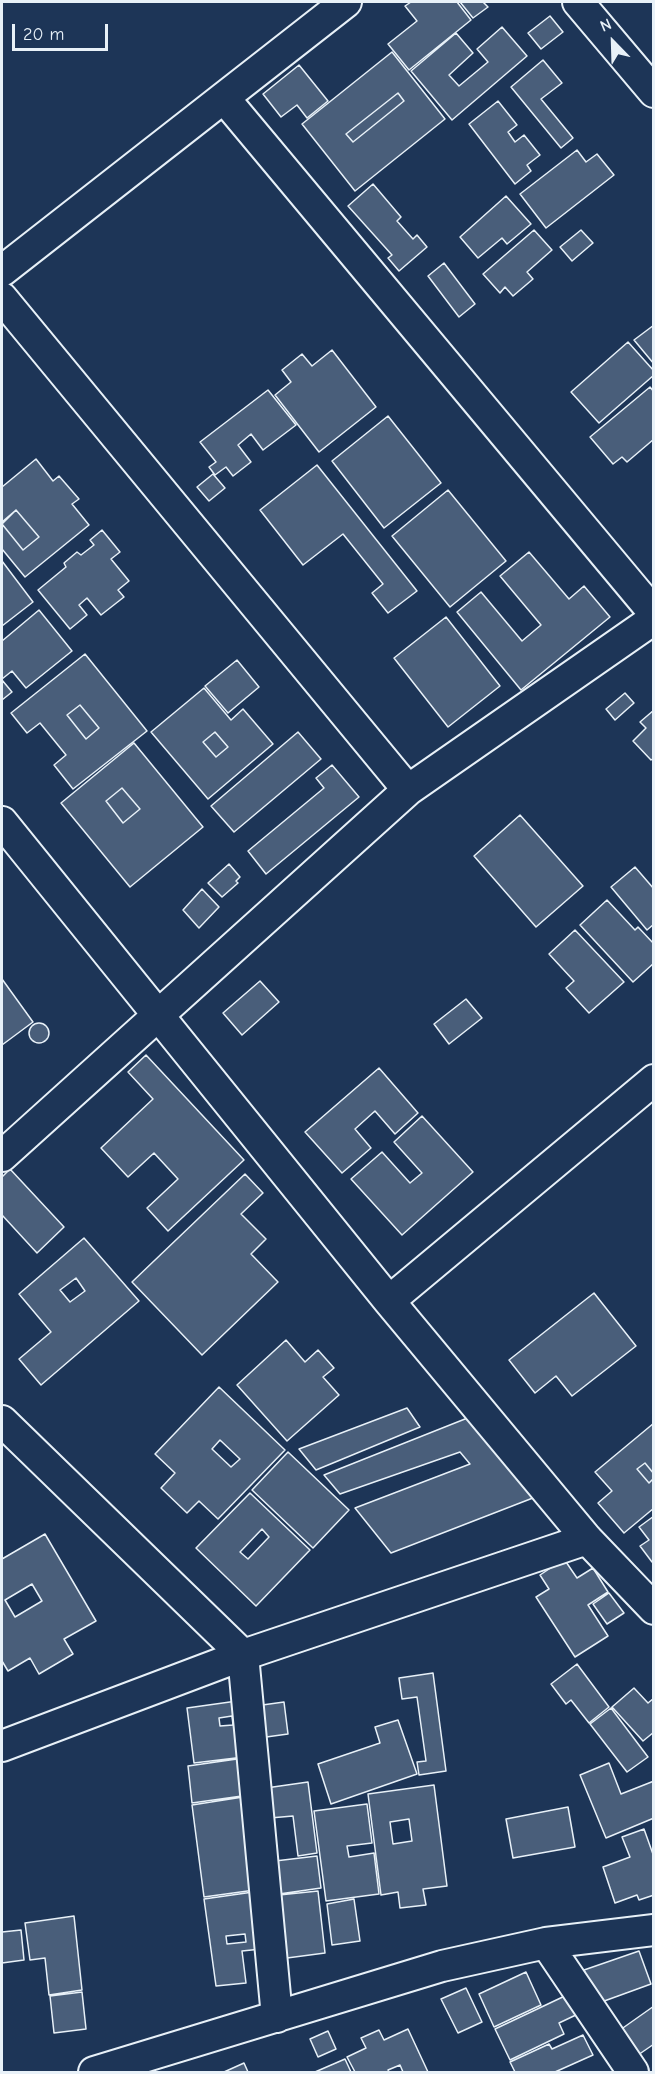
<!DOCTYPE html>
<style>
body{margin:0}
#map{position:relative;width:655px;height:2074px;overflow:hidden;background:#1d3557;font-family:"Comic Neue",sans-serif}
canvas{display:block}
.frame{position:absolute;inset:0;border:3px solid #e8f1f8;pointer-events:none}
.north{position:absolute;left:583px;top:12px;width:60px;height:60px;-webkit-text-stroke:4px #1d3557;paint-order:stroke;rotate:337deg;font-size:16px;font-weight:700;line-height:24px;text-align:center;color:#e8f1f8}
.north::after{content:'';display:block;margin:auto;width:21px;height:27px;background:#e8f1f8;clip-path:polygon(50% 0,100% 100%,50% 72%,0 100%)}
.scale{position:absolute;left:12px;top:24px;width:96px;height:27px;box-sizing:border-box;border:3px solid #e8f1f8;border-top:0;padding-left:8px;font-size:18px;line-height:21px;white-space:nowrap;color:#e8f1f8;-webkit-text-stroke:4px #1d3557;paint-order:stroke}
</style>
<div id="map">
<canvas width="655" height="2074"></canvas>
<div class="frame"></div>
<div class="north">N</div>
<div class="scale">20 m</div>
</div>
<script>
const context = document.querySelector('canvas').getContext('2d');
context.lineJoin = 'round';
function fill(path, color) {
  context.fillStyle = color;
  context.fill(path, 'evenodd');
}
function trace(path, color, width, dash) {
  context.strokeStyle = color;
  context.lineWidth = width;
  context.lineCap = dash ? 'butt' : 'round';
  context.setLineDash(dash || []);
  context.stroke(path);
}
const building = new Path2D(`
 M411,2H457L471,20L409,70L388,44L417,21L405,6Z
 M460,2H483L488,7L473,18Z
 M550,16L563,32L541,49L528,33Z
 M502,27L527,56L452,120L411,71L456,33L473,53L449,75L459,86L488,62L477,49Z
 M392,52L445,119L355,191L302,124ZM398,93L404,101L353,142L346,134Z
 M543,60L562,83L541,99L573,138L561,148L511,87Z
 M299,65L328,101L307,118L297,105L281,117L263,94Z
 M398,93L404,101L353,142L346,134Z
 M498,101L517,125L508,132L515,142L524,135L540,155L527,165L531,171L515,184L469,124Z
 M577,150L586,162L597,154L614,175L546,228L520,194Z
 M373,184L401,217L397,221L413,239L417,235L427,247L399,271L388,258L392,255L348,206Z
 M506,196L531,224L507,244L502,238L478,258L460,237Z
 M534,230L552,250L527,272L533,279L513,296L505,287L500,293L483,274Z
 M581,230L593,243L572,261L560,247Z
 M444,263L475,304L459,317L428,276Z
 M654,325V364L634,340Z
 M628,342L654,371V375L599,423L571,392Z
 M332,350L376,407L319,452L275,395L291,382L282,370L302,354L312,366Z
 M650,387L654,392V439L627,462L622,457L613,464L590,437Z
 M268,390L296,425L263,450L251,434L238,445L251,462L233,476L226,467L215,475L209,467L216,462L200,442Z
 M388,416L441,483L384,528L332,461Z
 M36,459L53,481L59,476L79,499L72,504L89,525L25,577L2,549V524L23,550L39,537L16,510L2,522V487Z
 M317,465L417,591L388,613L372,593L383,584L343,534L303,565L260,510Z
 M213,474L225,488L209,501L197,487Z
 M448,490L506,561L450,607L392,536Z
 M16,510L39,537L23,550L2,524Z
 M102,530L120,552L111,559L129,581L118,590L124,597L101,615L87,598L79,605L87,615L70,629L38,590L66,567L64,563L77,552L81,555L94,545L90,540Z
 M529,552L569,599L584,586L610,617L521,690L457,612L481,592L522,641L541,625L500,576Z
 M2,561L33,602L2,626Z
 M39,610L72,651L26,688L12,671L2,679V641Z
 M446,617L500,686L448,727L394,658Z
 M85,654L147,731L73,789L54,765L66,755L40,723L27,733L11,713ZM80,705L99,728L86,739L67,715Z
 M237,660L259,687L228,713L205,686Z
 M2,680L12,692L2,700Z
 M204,688L231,720L243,709L273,744L208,799L151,732ZM215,732L228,747L216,757L203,742Z
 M625,693L634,703L615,720L606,709Z
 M80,705L99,728L86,739L67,715Z
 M654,710V758L651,760L633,741L646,728L640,722Z
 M215,732L228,747L216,757L203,742Z
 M298,732L321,759L234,832L211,806Z
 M134,743L203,827L130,887L61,803ZM122,788L140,809L123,823L106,801Z
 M332,765L359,797L266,874L248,851L324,788L316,778Z
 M122,788L140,809L123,823L106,801Z
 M520,815L583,886L536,927L474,856Z
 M229,864L240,877L236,881L238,883L222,897L208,883Z
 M635,867L654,889V924L647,930L611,887Z
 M202,889L219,907L199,928L183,910Z
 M607,900L635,930L638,927L654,944V963L633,982L580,925Z
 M575,930L624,982L589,1013L566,988L574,981L549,954Z
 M2,979L33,1022L2,1045Z
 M260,981L279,1002L242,1035L223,1013Z
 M466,999L482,1018L449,1044L434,1024Z
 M29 1033a10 10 0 1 1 20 0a10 10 0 1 1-20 0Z
 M146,1055L244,1160L168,1231L147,1208L178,1179L154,1153L128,1177L101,1148L153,1099L128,1072Z
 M379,1068L418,1113L395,1134L375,1111L355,1129L371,1148L342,1173L305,1132Z
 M422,1116L473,1172L402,1235L351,1179L382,1152L410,1183L422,1173L394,1142Z
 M10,1169L64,1227L37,1253L2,1215V1177Z
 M245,1174L263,1193L241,1214L266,1239L251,1254L278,1282L202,1355L132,1282Z
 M84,1238L139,1301L41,1385L19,1359L51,1332L19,1294ZM76,1278L85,1291L70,1302L60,1290Z
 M594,1293L636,1346L572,1396L556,1376L535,1393L509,1360Z
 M286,1340L305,1362L318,1350L334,1368L323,1377L339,1395L287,1441L237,1385Z
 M219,1387L285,1450L218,1519L199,1501L187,1513L161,1488L175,1473L155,1454ZM220,1440L240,1459L231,1467L212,1449Z
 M407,1408L420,1427L316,1470L299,1449Z
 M470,1417L538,1496L391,1553L355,1508L470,1464L460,1452L340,1494L324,1475Z
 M654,1423V1474L645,1463L637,1469L649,1483L654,1478V1508L624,1533L598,1503L612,1491L595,1472Z
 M288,1452L349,1510L313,1548L252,1490Z
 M645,1463L654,1474V1478L649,1483L637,1469Z
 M250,1493L310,1550L256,1606L196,1548ZM262,1529L269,1537L248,1559L240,1552Z
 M654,1516V1560L652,1562L640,1546L649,1540L639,1527Z
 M45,1534L96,1621L64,1639L73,1654L39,1674L30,1658L8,1671L2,1661V1559ZM32,1584L42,1601L15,1617L5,1600Z
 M564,1559L577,1578L593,1568L608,1592L588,1605L608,1636L575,1657L536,1597L549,1589L540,1575Z
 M609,1593L624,1613L607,1624L593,1604Z
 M577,1664L609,1707L589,1723L571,1700L566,1704L551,1684Z
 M433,1673L446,1771L419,1775L417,1762L426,1761L417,1697L402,1699L399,1678Z
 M634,1688L648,1703L654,1698V1732L643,1741L612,1707Z
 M237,1701L244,1757L194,1763L187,1708ZM232,1716L233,1725L220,1726L219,1718Z
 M284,1702L288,1734L259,1738L255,1706Z
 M611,1708L648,1757L627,1772L590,1724Z
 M398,1720L417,1774L331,1804L318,1764L380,1743L375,1727Z
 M244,1758L249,1795L192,1803L188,1766Z
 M609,1763L621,1794L654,1781V1818L606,1838L580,1775Z
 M308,1782L317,1853L298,1856L293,1816L270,1818L266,1788Z
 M434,1785L447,1886L423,1889L426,1905L400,1908L398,1892L381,1895L368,1794ZM409,1819L412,1841L393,1844L390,1822Z
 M243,1797L255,1890L204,1897L192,1805Z
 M367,1804L372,1843L347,1846L349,1857L374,1853L379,1894L326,1901L314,1811Z
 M568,1807L575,1847L513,1858L506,1819Z
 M644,1829L654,1857V1895L639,1900L637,1895L615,1903L603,1867L630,1857L622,1837Z
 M317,1856L321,1888L279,1894L275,1861Z
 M318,1891L325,1953L287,1958L279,1895Z
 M253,1892L261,1949L242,1951L246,1983L216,1986L204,1899ZM245,1934L246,1942L227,1944L226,1936Z
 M354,1899L360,1941L332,1945L327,1904Z
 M74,1916L82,1990L49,1995L45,1958L30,1960L25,1923Z
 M21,1930L24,1960L2,1963V1932Z
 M639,1951L651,1984L596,2004L584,1970Z
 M526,1972L541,2005L494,2027L479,1994Z
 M466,1988L482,2022L458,2033L441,1999Z
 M82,1992L86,2029L54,2033L50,1996Z
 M569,1994L578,2014L559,2023L564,2034L510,2060L495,2029Z
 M654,2006V2044L638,2055L620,2030Z
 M408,2029L428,2072H403L400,2065L388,2070L389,2072H355L347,2057L366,2048L361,2038L379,2030L384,2040Z
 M328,2031L336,2049L318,2057L310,2039Z
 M583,2035L593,2055L555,2072H515L510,2062L549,2044L552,2049Z
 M345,2059L351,2072H315Z
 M244,2063L248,2072H224Z`);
const street = new Path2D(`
 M578,2L654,92
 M224,98L654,613
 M2,271L346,2
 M2,298L408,790
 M2,822L389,1301L587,1539L654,1609
 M2,1156L408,790L654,619
 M389,1301L654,1080
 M2,1421L243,1655L277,2017
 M2,1746L243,1655L587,1539
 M546,1943L633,2072
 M94,2072L442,1966L546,1943L654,1930`);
fill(building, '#495e7a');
trace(building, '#e8f1f8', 1.5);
trace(street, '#e8f1f8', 34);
trace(street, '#1d3557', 30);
</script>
